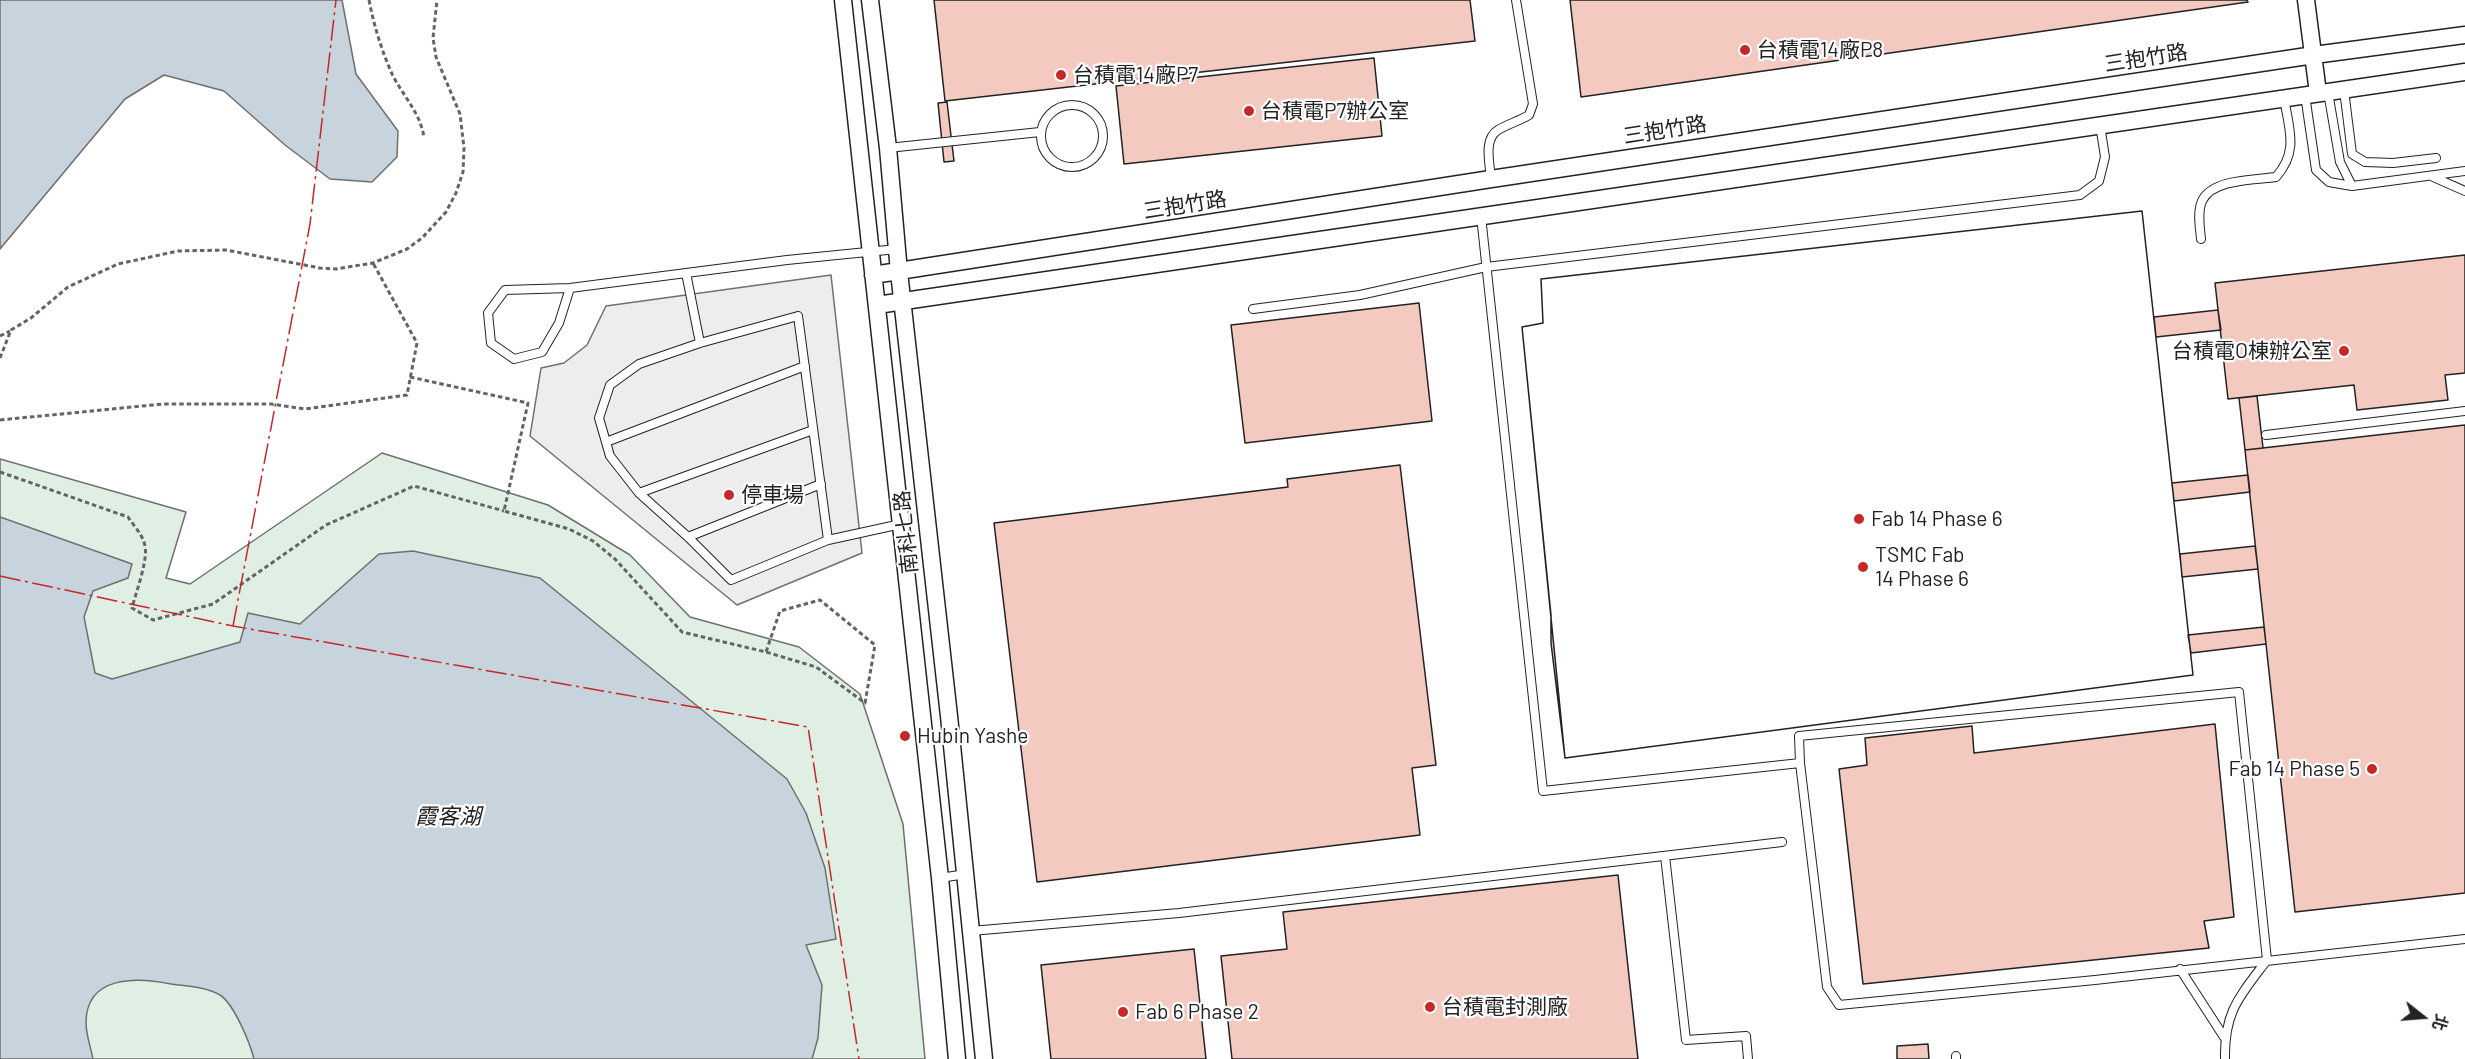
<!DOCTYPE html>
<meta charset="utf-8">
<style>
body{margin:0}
#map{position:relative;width:2465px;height:1059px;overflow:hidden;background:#fff;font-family:Barlow,"Noto Sans TC",sans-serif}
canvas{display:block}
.north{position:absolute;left:2393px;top:987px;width:60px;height:60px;-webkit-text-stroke:4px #fff;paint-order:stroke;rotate:107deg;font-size:16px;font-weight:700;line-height:24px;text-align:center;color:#222}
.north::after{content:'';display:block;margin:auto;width:21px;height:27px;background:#222;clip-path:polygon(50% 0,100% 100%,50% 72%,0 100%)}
</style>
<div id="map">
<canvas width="2465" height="1059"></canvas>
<div class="north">北</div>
</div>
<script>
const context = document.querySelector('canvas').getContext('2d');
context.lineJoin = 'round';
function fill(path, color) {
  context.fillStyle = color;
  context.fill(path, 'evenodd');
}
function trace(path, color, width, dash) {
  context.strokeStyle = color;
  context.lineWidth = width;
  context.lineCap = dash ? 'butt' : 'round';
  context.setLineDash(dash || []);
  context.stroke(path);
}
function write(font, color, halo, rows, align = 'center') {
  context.font = font + ' Barlow,"Noto Sans TC",sans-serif';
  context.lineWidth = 4.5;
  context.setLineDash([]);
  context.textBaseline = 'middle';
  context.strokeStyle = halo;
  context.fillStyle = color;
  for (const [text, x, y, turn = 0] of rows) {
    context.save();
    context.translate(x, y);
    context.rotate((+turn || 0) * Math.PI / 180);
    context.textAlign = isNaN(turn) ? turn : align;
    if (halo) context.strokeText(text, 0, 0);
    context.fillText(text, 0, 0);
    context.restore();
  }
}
const green = new Path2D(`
 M382,453L548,505L630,555L690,617L799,647L860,694L903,824L925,1059H0V459L186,512L166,578L190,584Z`);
const parking = new Path2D(`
 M831,275L862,553L737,605L530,436L541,368L564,363L587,345L606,306Z`);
const water = new Path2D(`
 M0,0H342L356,74L398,131L397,157L372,182L330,179L285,145L224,91L164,75L125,99L0,249Z
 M0,517L132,564L128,578L93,591L84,617L95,673L112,679L240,642L248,613L300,624L379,554L413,551L540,578L787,779L806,813L825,868L836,939L806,945L822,985L818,1038L812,1059H254C250,1043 234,1004 220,995C206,987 186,986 171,984C137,977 86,975 86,1023C86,1035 91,1048 93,1059H0Z`);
const building = new Path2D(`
 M934,0H1470L1475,41L945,101Z
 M1570,0H2247L2248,2L1581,97Z
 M1374,58L1382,136L1124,164L1116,86Z
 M947,102L954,161L944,162L938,103Z
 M2142,211L2193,675L1565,758L1551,643V615L1522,327L1543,323L1541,279Z
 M2142,211L2193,675L1565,758L1522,327L1543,323L1541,279Z
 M2465,255V373L2445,375L2448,400L2357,410L2354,385L2228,399L2215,283Z
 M1419,303L1432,421L1245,443L1231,325Z
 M2218,310L2221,330L2156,337L2154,317Z
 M2257,396L2263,448L2245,450L2239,398Z
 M2465,425V893L2295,912L2245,450Z
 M1400,465L1436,765L1412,768L1420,835L1037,882L994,523L1288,487L1287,479Z
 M2248,475L2250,492L2174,501L2172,483Z
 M2255,546L2258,569L2182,577L2180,554Z
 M2264,627L2266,644L2191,653L2188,635Z
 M2215,724L2234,917L2204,921L2209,948L1863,984L1839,769L1867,765L1865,738L1972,726L1974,753Z
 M1618,875L1638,1059H1232L1221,956L1287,949L1283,912Z
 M1194,949L1206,1059H1051L1041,965Z
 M1928,1044L1929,1059H1897V1046Z`);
const path = new Path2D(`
 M369,0C374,26 382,52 393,76C404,97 421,114 424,138
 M0,336L10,331
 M0,358L11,330L31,318L68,287L118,264L178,251L226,250L320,268L336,269L373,263L407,249L422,238L446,212L456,193L463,172L464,148L460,114L436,57L433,38L437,0
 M410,377L528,403L504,511L569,529L593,541L615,559L682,632L766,652L816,667L865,703L875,645L820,600L780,611L766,652
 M0,420L163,404H271L305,409L407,395L417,343L373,263
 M0,472L128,517C134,526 143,535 145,546C148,561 136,592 132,608L153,620L213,604L326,525L414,486L504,511`);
const service = new Path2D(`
 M2344,90L2352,154L2365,162L2393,163L2436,158
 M2328,92L2340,162L2352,186
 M2305,95L2316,170L2329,182L2352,186L2465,171
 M1041 136a31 31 0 1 1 62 0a31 31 0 1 1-62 0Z
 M888,148L1040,132
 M2431,176L2465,191
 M1491,179C1490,164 1483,139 1498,130C1508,124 1519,121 1529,115L1533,104L1516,0
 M1481,216L1543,791L1800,763L1799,736L2239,692L2267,960C2240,996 2224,1011 2225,1059
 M2201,239C2200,228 2197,212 2202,201C2212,179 2254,180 2276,177C2299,151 2289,129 2284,98
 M686,273L700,343
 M570,288L559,323L542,352L514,359L491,343L488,313L505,290L570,288L787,260L897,249
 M1253,309L1360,295L1486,267L2080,195L2099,181L2105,157L2100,125
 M2266,435L2465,411
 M606,442L805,366
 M639,493L813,430
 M688,537L821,484
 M828,540L798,316L700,343L639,364L610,385L599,418L610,456L639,493L688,537L731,580L828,540L901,524
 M1800,763L1827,987L1839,1005L2095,980L2465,939
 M1665,856L1686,1040L1746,1036L1748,1059
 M940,878L966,874
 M971,931L1179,913L1782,842
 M2180,969L2224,1037
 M1956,1059V1056`);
const minor = new Path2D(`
 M843,0L940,878L957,1059
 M870,0L888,148L899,272L949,716L984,1059
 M2306,0L2318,93
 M873,275L1491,179L2314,55L2465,35
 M877,305L2465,72`);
const power = new Path2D(`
 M0,576L233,626L808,727L859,1059
 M233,626L310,224L336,0`);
const markers = [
 [1745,50,6,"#c62828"],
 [1061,75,6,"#c62828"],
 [1249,111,6,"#c62828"],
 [2344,351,6,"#c62828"],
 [729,495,6,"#c62828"],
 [1859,519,6,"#c62828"],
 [1863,567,6,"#c62828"],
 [905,736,6,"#c62828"],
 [2372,769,6,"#c62828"],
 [1430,1007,6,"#c62828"],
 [1123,1012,6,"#c62828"]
];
const poiNames = [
 ["台積電14廠P8",1757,50],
 ["台積電14廠P7",1073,75],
 ["台積電P7辦公室",1261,111],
 ["台積電O棟辦公室",2332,351,"right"],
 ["停車場",741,495],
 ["Fab 14 Phase 6",1871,519],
 ["TSMC Fab",1875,555],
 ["14 Phase 6",1875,579],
 ["Hubin Yashe",917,736],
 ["Fab 14 Phase 5",2360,769,"right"],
 ["台積電封測廠",1442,1007],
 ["Fab 6 Phase 2",1135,1012]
];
const streetNames = [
 ["三抱竹路",2146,58,-9],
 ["三抱竹路",1665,130,-9],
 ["三抱竹路",1185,205,-9],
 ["南科七路",906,532,-96]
];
const waterNames = [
 ["霞客湖",448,817]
];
fill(green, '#e0efe3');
trace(green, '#6f6f6f', 1.5);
fill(parking, '#ededed');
trace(parking, '#6f6f6f', 1.5);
fill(water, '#c7d3dd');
trace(water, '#6f6f6f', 1.5);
fill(building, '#f3c9c0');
trace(building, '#222', 1.5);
trace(service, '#222', 10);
trace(minor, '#222', 19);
trace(path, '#646464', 3, [4.5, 3]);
trace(service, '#fff', 8);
trace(minor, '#fff', 16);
trace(power, '#c62828', 1.5, [21, 4.5, 3, 4.5]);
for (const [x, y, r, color] of markers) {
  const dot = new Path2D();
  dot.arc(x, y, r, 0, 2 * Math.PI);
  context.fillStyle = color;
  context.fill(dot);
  trace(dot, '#fff', 2);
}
write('21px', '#222', '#fff', poiNames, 'left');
write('21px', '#222', '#fff', streetNames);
write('italic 22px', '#222', '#fff', waterNames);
</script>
